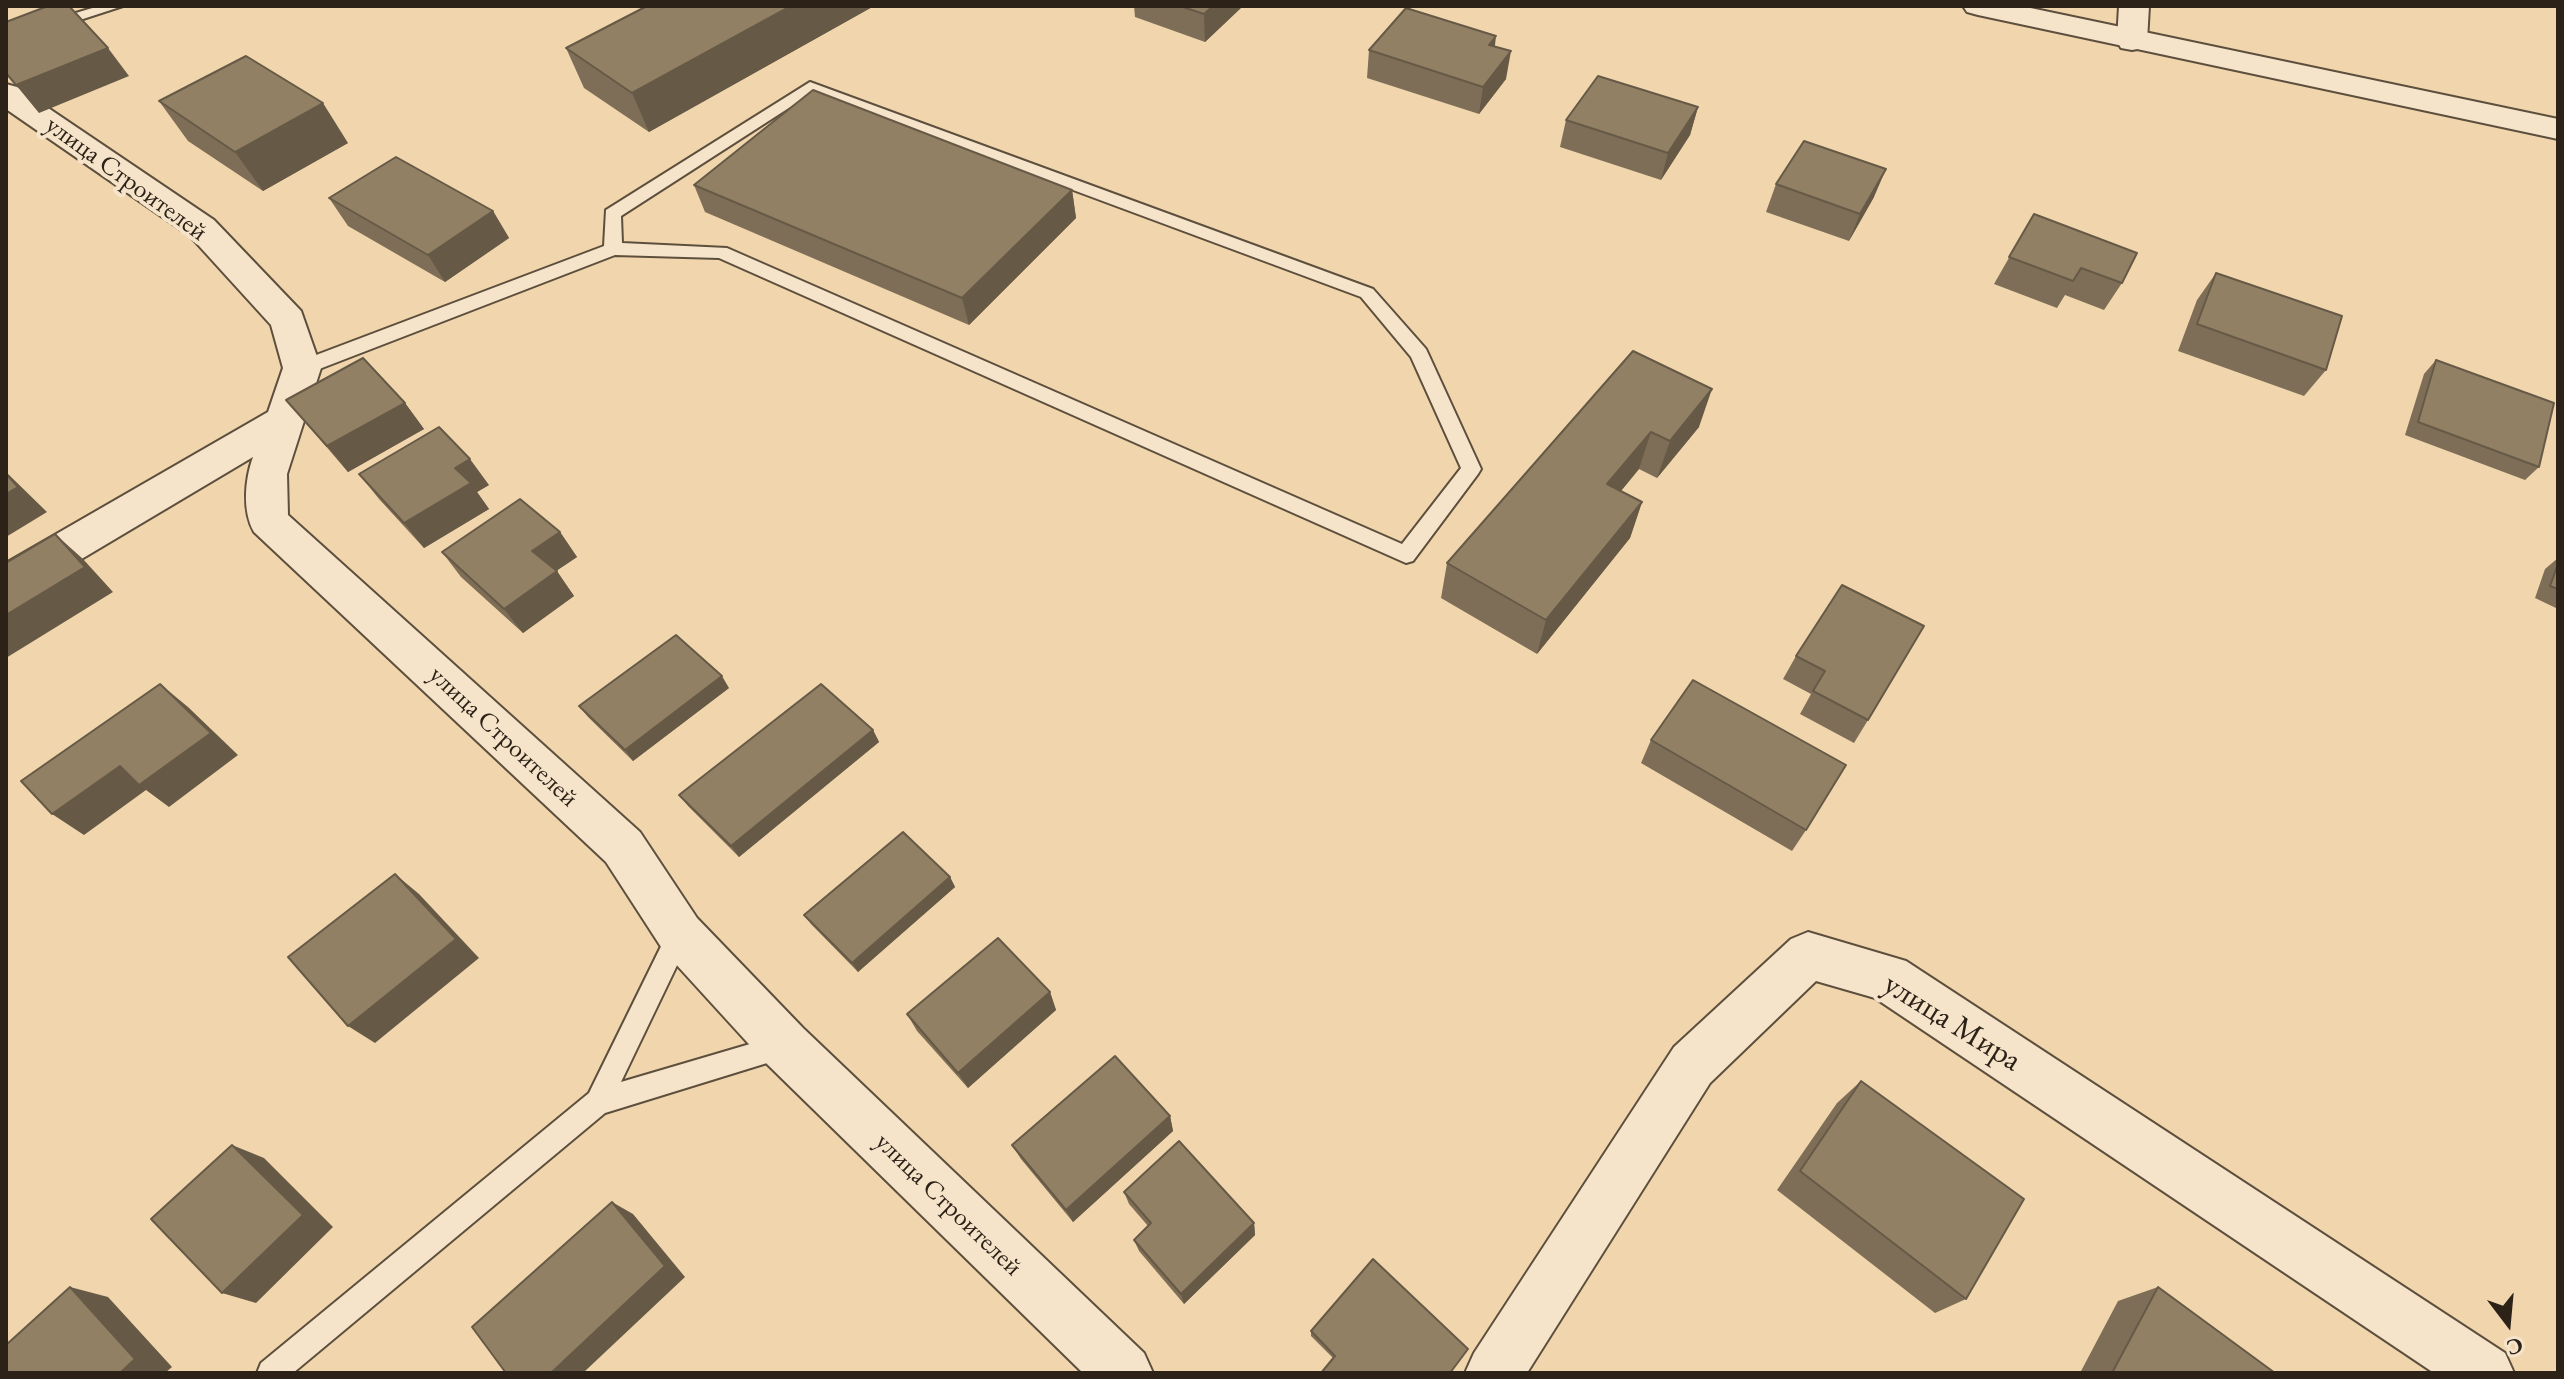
<!DOCTYPE html>
<meta charset="utf-8">
<style>
body{margin:0}
#map{position:relative;width:2564px;height:1379px;overflow:hidden;background:#f1d6ad;font-family:"EB Garamond",serif}
canvas{display:block}
.frame{position:absolute;inset:0;border:8px solid #2c2218;pointer-events:none}
.north{position:absolute;left:2468px;top:1283px;width:80px;height:80px;-webkit-text-stroke:6px #f6e4ca;paint-order:stroke;rotate:164deg;font-size:22px;font-weight:700;line-height:32px;text-align:center;color:#2c2218}
.north::after{content:'';display:block;margin:auto;width:28px;height:36px;background:#2c2218;clip-path:polygon(50% 0,100% 100%,50% 72%,0 100%)}
</style>
<div id="map">
<canvas width="2564" height="1379"></canvas>
<div class="frame"></div>
<div class="north">С</div>
</div>
<script>
const context = document.querySelector('canvas').getContext('2d');
context.lineJoin = 'round';
function trace(path, color, width, dash) {
  context.strokeStyle = color;
  context.lineWidth = width;
  context.lineCap = dash ? 'butt' : 'round';
  context.setLineDash(dash || []);
  context.stroke(path);
}
function fill(path, color) {
  context.fillStyle = color;
  context.fill(path, 'evenodd');
}
function write(font, color, halo, rows, align = 'center') {
  context.font = font + ' "EB Garamond",serif';
  context.lineWidth = 8;
  context.setLineDash([]);
  context.textBaseline = 'middle';
  context.strokeStyle = halo;
  context.fillStyle = color;
  for (const [text, x, y, turn = 0] of rows) {
    context.save();
    context.translate(x, y);
    context.rotate((+turn || 0) * Math.PI / 180);
    context.textAlign = isNaN(turn) ? turn : align;
    if (halo) context.strokeText(text, 0, 0);
    context.fillText(text, 0, 0);
    context.restore();
  }
}
const service = new Path2D(`
 M99,6H123L6,44V34Z
 M810,82L1373,289L1426,349L1481,469L1478,474L1413,561L1406,563L719,258L615,255L309,373L302,375L293,368L295,363L604,246L606,210ZM812,93L1361,297L1411,357L1461,468L1402,544L727,248L622,243L621,216Z
 M680,923L689,926L692,934L621,1082L784,1034L793,1037L797,1046L793,1055L605,1113L293,1373H257L261,1363L589,1093L671,926Z`);
const minor = new Path2D(`
 M2119,6H2149L2147,41L2143,48L2132,50L2121,48L2117,41Z
 M6,84L17,87L214,220L301,311L321,368L287,474L288,515L640,832L697,918L803,1028L1144,1353L1153,1373H1083L767,1064L663,950L606,862L254,532C242,511 245,479 253,457L21,595L6,600V563L268,412L283,368L271,325L190,236L6,109Z
 M1808,932L1906,961L2505,1353L2514,1373H2434L1875,998L1816,981L1710,1083L1527,1373H1465L1474,1353L1674,1047L1791,939Z`);
const tertiary = new Path2D(`
 M1963,6H2021L2558,119V139L1978,15L1967,12Z`);
const wall = new Path2D(`
 M647,6H874L649,132L584,88L566,48Z
 M1134,6H1243L1205,42L1135,17Z
 M1495,46L1506,79L1479,114L1367,78L1369,50Z
 M159,101L348,143L263,191L188,141Z
 M1698,107L1690,135L1661,180L1560,147L1566,120Z
 M1776,184L1874,197L1849,241L1766,212Z
 M694,185L1072,190L1076,218L969,325L705,212Z
 M329,198L493,211L509,238L445,282L348,226Z
 M2034,214L2122,283L2104,310L2065,295L2057,308L1994,284Z
 M2216,273L2326,370L2304,396L2178,351L2197,300Z
 M1633,351L1699,427L1657,478L1639,469L1621,491L1642,502L1630,538L1537,654L1441,598L1447,563Z
 M2436,360L2539,467L2525,480L2405,435L2424,374Z
 M286,400L405,403L424,429L348,472Z
 M359,474L489,485L477,492L489,509L424,548L379,499Z
 M560,532L577,557L556,571L574,596L523,633L461,577L442,552Z
 M2558,558V609L2535,598L2545,569Z
 M1924,626L1868,720L1854,743L1800,714L1811,694L1783,679L1796,656Z
 M729,688L633,761L588,717L579,706Z
 M873,730L879,742L739,857L688,806L679,795Z
 M1651,740L1806,830L1792,851L1641,763Z
 M950,877L955,887L858,972L811,924L804,915Z
 M1050,992L1056,1010L968,1088L917,1031L907,1014Z
 M1861,1081L1966,1299L1935,1313L1777,1190L1837,1103Z
 M1170,1116L1173,1131L1073,1222L1021,1159L1012,1145Z
 M1124,1192L1254,1223L1255,1235L1184,1304L1139,1251L1134,1240L1148,1226L1129,1204Z
 M2158,1287L2275,1373H2080L2118,1301Z
 M1311,1331L1468,1349L1333,1358L1311,1336Z`);
const shadedWall = new Path2D(`
 M791,6H874L649,132L632,93Z
 M1213,6H1243L1205,42L1204,14Z
 M1496,36L1493,63L1489,45Z
 M108,48L129,76L39,113L16,85Z
 M1511,51L1506,79L1479,114L1483,87Z
 M323,103L348,143L263,191L235,152Z
 M1698,107L1690,135L1661,180L1668,153Z
 M1886,169L1874,197L1849,241L1860,214Z
 M1072,190L1076,218L969,325L962,298Z
 M493,211L509,238L445,282L428,255Z
 M1712,389L1699,427L1657,478L1670,441Z
 M405,403L424,429L348,472L327,446Z
 M1651,432L1639,469L1597,520L1607,484Z
 M470,459L489,485L477,492L489,509L424,548L404,523L455,468Z
 M6,472L47,512L6,537Z
 M1642,502L1630,538L1537,654L1546,620Z
 M560,532L577,557L550,575L532,551Z
 M55,534L83,559L113,592L6,658V615Z
 M557,571L574,596L523,633L504,609Z
 M722,676L729,688L633,761L625,750Z
 M160,684L188,707L238,755L169,807L146,790L84,835L52,814Z
 M873,730L879,742L739,857L731,846Z
 M395,874L419,894L479,958L375,1043L348,1026Z
 M950,877L955,887L858,972L852,963Z
 M1050,992L1056,1010L968,1088L958,1073Z
 M1170,1116L1173,1131L1073,1222L1066,1210Z
 M232,1145L264,1158L333,1227L256,1303L222,1293Z
 M612,1202L633,1214L685,1277L583,1373H551Z
 M1254,1223L1255,1235L1184,1304L1181,1294Z
 M70,1287L108,1297L172,1367L165,1373H120Z`);
const building = new Path2D(`
 M48,6H69L108,48L16,85L6,73V22Z
 M647,6H791L632,93L566,48Z
 M1180,6H1213L1204,14Z
 M1406,8L1496,36L1489,45L1511,51L1483,87L1369,50Z
 M246,56L323,103L235,152L159,101Z
 M1598,76L1698,107L1668,153L1566,120Z
 M813,90L1072,190L962,298L694,185Z
 M1804,141L1886,169L1860,214L1776,184Z
 M396,157L493,211L428,255L329,198Z
 M2034,214L2137,253L2122,283L2081,268L2073,281L2009,257Z
 M2216,273L2342,316L2326,370L2197,324Z
 M1633,351L1712,389L1670,441L1651,432L1607,484L1642,502L1546,620L1447,563Z
 M363,358L405,403L327,446L286,400Z
 M2436,360L2554,403L2539,467L2418,422Z
 M439,427L470,459L455,468L471,483L404,523L359,474Z
 M6,474L18,487L6,494Z
 M520,499L560,532L532,551L557,571L504,609L442,552Z
 M55,534L85,567L6,615V563Z
 M2558,564V589L2550,586Z
 M1842,585L1924,626L1868,720L1813,691L1825,671L1796,656Z
 M676,635L722,676L625,750L579,706Z
 M1693,680L1846,765L1806,830L1651,740Z
 M160,684L211,733L139,785L120,766L52,814L21,781Z
 M821,684L873,730L731,846L679,795Z
 M903,832L950,877L852,963L804,915Z
 M395,874L456,939L348,1026L288,957Z
 M998,938L1050,992L958,1073L907,1014Z
 M1115,1056L1170,1116L1066,1210L1012,1145Z
 M1861,1081L2024,1199L1966,1299L1800,1171Z
 M1179,1141L1254,1223L1181,1294L1134,1240L1151,1223L1124,1192Z
 M232,1145L303,1215L222,1293L151,1219Z
 M612,1202L665,1266L551,1373H506L472,1327Z
 M1373,1259L1468,1349L1450,1373H1321L1335,1356L1311,1331Z
 M70,1287L135,1359L120,1373H6V1345Z
 M2158,1287L2275,1373H2112Z`);
const streetNames = [
 ["улица Строителей",126,179,36],
 ["улица Строителей",503,737,43],
 ["улица Строителей",948,1205,44]
];
const nearStreetnames = [
 ["улица Мира",1952,1023,32]
];
trace(service, '#5d4f3d', 4);
trace(minor, '#5d4f3d', 4);
trace(tertiary, '#5d4f3d', 4);
fill(service, '#f6e4ca');
fill(minor, '#f6e4ca');
fill(tertiary, '#f6e4ca');
fill(wall, '#7e6e57');
fill(shadedWall, '#665a47');
fill(building, '#928065');
trace(building, '#665a47', 2);
write('26px', '#2c2218', '#f6e4ca', streetNames);
write('32px', '#2c2218', '#f6e4ca', nearStreetnames);
</script>
